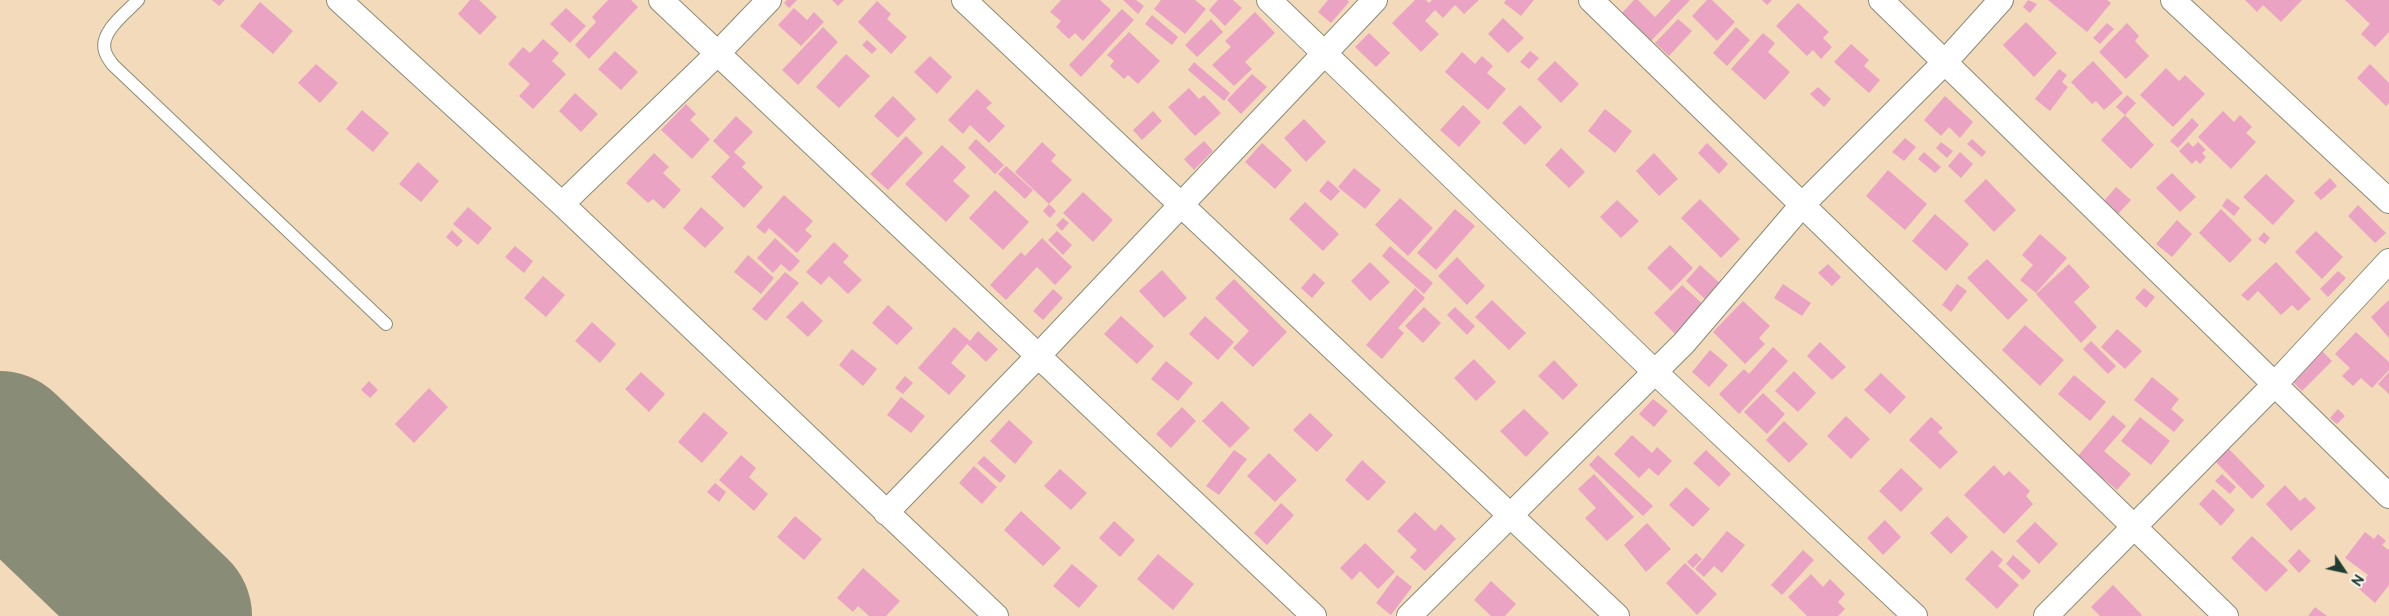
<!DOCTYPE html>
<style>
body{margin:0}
#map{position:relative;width:2389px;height:616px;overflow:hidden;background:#f3daba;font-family:"Balsamiq Sans",sans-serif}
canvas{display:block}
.north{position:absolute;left:2319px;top:546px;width:50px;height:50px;-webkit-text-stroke:4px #fbf7ec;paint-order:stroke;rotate:124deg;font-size:14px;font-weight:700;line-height:20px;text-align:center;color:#1f3d34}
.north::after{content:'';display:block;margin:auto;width:18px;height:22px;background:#1f3d34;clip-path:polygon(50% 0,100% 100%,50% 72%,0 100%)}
</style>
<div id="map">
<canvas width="2389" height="616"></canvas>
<div class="north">N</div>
</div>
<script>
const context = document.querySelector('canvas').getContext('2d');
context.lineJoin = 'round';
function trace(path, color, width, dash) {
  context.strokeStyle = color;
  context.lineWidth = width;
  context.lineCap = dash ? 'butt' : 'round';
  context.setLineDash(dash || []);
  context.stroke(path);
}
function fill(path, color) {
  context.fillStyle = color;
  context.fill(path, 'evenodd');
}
const runway = new Path2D(`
 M0,450L173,616`);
const building = new Path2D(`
 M212,0H225L219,6Z
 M470,0H479L497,17L480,35L458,14Z
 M608,0H631L638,7L589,59L575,45L596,22L592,17Z
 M787,0H797L789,8L784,3Z
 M832,0H844L838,6Z
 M1061,0H1100L1111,10L1083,41L1075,33L1069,39L1056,27L1061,21L1050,12Z
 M1123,0H1136L1144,6L1138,14Z
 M1161,0H1195L1206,9L1185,34L1154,9Z
 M1218,0H1233L1242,8L1225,26L1209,10Z
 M1328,0H1347L1349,2L1331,23L1318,12Z
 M1415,0H1426L1429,3L1432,0H1479L1464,14L1455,5L1443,18L1435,10L1425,21L1439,34L1421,52L1392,23Z
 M1506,0H1534L1521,16L1504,3Z
 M1634,0H1638L1655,17L1671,0H1690L1651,41L1622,13Z
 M1707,0H1712L1735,22L1717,41L1692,16Z
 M1762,0H1772L1767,5Z
 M2028,0L2037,4L2030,13L2023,7Z
 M2048,0H2107L2111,3L2087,32Z
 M2245,0H2302L2281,22L2263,5L2257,12Z
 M2345,0H2389V32L2375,47L2361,34L2370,24Z
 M877,1L891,14L887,19L907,37L891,54L858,22Z
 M260,2L293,31L273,54L240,26Z
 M1798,3L1829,32L1823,38L1832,47L1821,59L1813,50L1807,56L1776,26Z
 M566,8L586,26L570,43L550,24Z
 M794,8L807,20L814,12L824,22L801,46L778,25Z
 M1122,9L1134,20L1081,77L1069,65Z
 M1255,12L1275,33L1245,62L1252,69L1234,86L1212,65L1231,47L1225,41Z
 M1152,15L1178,37L1172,45L1145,24Z
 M1503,18L1524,38L1508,53L1488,34Z
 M1211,19L1223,32L1197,57L1185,45Z
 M1678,19L1692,31L1669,56L1655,43Z
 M2026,22L2057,53L2034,77L2003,45Z
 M2107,23L2114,29L2100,44L2093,38Z
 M2127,23L2139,36L2135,41L2149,56L2126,79L2099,52Z
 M823,27L838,42L798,85L782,70Z
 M1736,27L1750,40L1727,66L1713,53Z
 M1129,32L1160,61L1138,84L1128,75L1124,79L1110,66L1114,61L1107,55Z
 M1369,33L1390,53L1376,67L1355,47Z
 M1763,33L1775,43L1768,52L1790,72L1765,100L1731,69Z
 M543,39L559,53L552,61L566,74L533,109L519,96L530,84L508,64L523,47L530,53Z
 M867,40L877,49L872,54L862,45Z
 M1851,44L1869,60L1864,66L1880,80L1869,93L1834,62Z
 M615,51L638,72L621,90L598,69Z
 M1530,51L1539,58L1529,69L1520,62Z
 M1462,52L1475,64L1482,56L1493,66L1487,73L1506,89L1488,110L1445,72Z
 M846,54L870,76L839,108L816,87Z
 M930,56L952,77L937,94L914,72Z
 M1555,61L1579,84L1561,103L1537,79Z
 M2093,61L2123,93L2104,110L2096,101L2092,104L2071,82Z
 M1194,62L1230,93L1224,101L1188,70Z
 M316,64L338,83L320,103L298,83Z
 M2370,64L2389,83V103L2386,106L2357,78Z
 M2166,68L2179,81L2185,75L2205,94L2173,127L2140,95Z
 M2059,69L2067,75L2062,82L2068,87L2050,111L2035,99Z
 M1252,74L1267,87L1241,114L1227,100Z
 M1818,87L1831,99L1824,107L1810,94Z
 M1189,88L1199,99L1204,95L1221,113L1195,136L1168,107Z
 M977,89L992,103L986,108L1005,126L989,143L970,125L963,134L948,120Z
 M575,93L598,114L581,132L559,111Z
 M2127,95L2136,103L2125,115L2116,107Z
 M893,96L916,119L898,138L874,116Z
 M1945,96L1973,122L1960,138L1949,127L1941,136L1924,120Z
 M686,104L696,114L690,120L710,139L692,159L661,130Z
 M1463,105L1481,122L1459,147L1440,130Z
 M1520,105L1542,127L1525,145L1502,123Z
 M1605,109L1632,131L1615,153L1588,131Z
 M362,110L389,133L373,152L346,129Z
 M1153,111L1162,121L1142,140L1133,130Z
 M2223,111L2234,122L2240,115L2252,127L2246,133L2256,142L2231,169L2198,137Z
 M2125,115L2154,145L2131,169L2101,140Z
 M736,116L753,132L734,152L746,163L742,167L763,187L744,208L711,177L730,157L713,141Z
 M2192,118L2199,125L2178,148L2170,141Z
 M1304,119L1326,142L1306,162L1284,138Z
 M906,136L923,153L888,190L870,174Z
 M1905,138L1916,147L1904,161L1892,152Z
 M976,139L1004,165L995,174L968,148Z
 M1972,139L1986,152L1982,157L1967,144Z
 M1204,141L1213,151L1194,170L1184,159Z
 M1042,142L1056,155L1051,161L1072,180L1049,204L1015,172Z
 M1941,142L1953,151L1947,158L1936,148Z
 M2188,142L2193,147L2198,142L2206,150L2202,153L2206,157L2200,164L2196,160L2192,164L2179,151Z
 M1262,143L1292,170L1275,189L1245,162Z
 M1707,143L1728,164L1719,174L1698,153Z
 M942,145L966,167L953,181L970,196L946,222L905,184Z
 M1561,148L1585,172L1569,188L1545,165Z
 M1924,152L1941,167L1935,173L1918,159Z
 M1960,152L1973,164L1961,178L1948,166Z
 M654,153L669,167L663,173L681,190L664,209L653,199L648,203L626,183Z
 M1654,153L1678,179L1659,196L1636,171Z
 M418,162L439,181L421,202L399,184Z
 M1006,166L1033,190L1025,199L998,174Z
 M1354,168L1381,190L1365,209L1338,187Z
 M1888,170L1927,204L1905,230L1866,196Z
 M2172,173L2196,197L2180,212L2156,188Z
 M2266,174L2295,201L2273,225L2243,197Z
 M2330,178L2337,186L2321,200L2314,193Z
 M1986,179L2016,210L1994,232L1964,201Z
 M1328,180L1340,191L1331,201L1319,191Z
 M2116,187L2131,200L2118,214L2104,201Z
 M995,190L1029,222L1003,250L969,218Z
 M1083,192L1113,220L1093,242L1063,213Z
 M784,195L813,221L805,230L812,236L797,253L769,228L765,234L756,227Z
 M1400,198L1433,228L1408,256L1375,225Z
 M2227,198L2240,208L2234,216L2222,206Z
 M1700,199L1740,239L1721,258L1681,218Z
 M1617,200L1639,221L1621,238L1600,217Z
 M1305,202L1339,234L1323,251L1289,219Z
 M1049,204L1056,211L1050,218L1043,211Z
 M2358,205L2386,233L2375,243L2348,216Z
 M468,207L492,228L478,245L453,224Z
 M701,207L724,228L705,248L683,228Z
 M1455,209L1475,226L1436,270L1417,253Z
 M2221,209L2252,240L2230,263L2199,233Z
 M1935,214L1969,244L1946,271L1912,241Z
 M1063,218L1069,223L1062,231L1056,225Z
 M2177,220L2192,234L2172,257L2156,244Z
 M452,230L463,241L457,247L446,237Z
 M1057,231L1072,245L1063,255L1048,240Z
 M2316,231L2343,257L2322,279L2295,252Z
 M2264,232L2270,238L2265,244L2258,239Z
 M2040,234L2067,258L2036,293L2020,280L2033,265L2022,255Z
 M775,238L800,261L790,272L781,264L773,273L757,258Z
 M1042,238L1072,267L1055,285L1037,267L1006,300L990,285L1021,252L1025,256Z
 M834,242L849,256L843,262L862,280L848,294L829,276L821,285L806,272Z
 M1670,245L1693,268L1671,291L1647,268Z
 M515,246L533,261L524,273L505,257Z
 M1390,246L1433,283L1424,294L1382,256Z
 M748,255L774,278L761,294L734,272Z
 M1457,257L1485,286L1467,305L1438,276Z
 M1987,259L2028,300L2008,320L1967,278Z
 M1370,262L1390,282L1370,301L1351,281Z
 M2276,262L2311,299L2298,311L2292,305L2281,315L2258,291L2248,301L2241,295Z
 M1828,264L1841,277L1832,286L1818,273Z
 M2069,264L2090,287L2074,302L2097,327L2081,343L2036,294Z
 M1700,265L1723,286L1708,302L1686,281Z
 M1162,270L1187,298L1164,318L1139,291Z
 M2338,271L2346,278L2328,297L2320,289Z
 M785,272L799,283L766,321L752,309Z
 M1314,273L1325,283L1312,298L1301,288Z
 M543,276L565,295L546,317L524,298Z
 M1234,279L1287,332L1253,367L1233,348L1249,331L1215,298Z
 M1783,284L1811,303L1802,316L1774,298Z
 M1957,284L1967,291L1951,312L1942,305Z
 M1682,285L1706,307L1677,336L1654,313Z
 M1415,288L1425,298L1398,328L1404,333L1382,359L1366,345Z
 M2144,288L2155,297L2146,308L2135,298Z
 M1053,289L1063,298L1043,320L1033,311Z
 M1492,300L1526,333L1509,350L1475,317Z
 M2389,300V338L2371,317Z
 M802,301L823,321L808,337L786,317Z
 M1743,301L1770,326L1759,338L1765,344L1745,364L1713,332Z
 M888,305L913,328L897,345L872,323Z
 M1424,307L1441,323L1423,343L1405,326Z
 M1455,307L1475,326L1467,335L1447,315Z
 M1121,316L1154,346L1137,364L1104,334Z
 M1205,316L1234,342L1218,360L1189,334Z
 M592,322L616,344L600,363L575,341Z
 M2025,325L2064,360L2040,386L2002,350Z
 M954,327L970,341L978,331L998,349L986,362L967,344L951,363L966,376L949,395L918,368Z
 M2117,329L2142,351L2125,369L2101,347Z
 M2356,332L2389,362V370L2372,388L2361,378L2353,386L2342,376L2350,368L2335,354Z
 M2091,341L2116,366L2108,374L2083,349Z
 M1820,342L1846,367L1832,380L1807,356Z
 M1773,347L1788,361L1739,414L1719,394L1744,369L1749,374Z
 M2318,347L2332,361L2302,391L2288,377Z
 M852,349L877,369L863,386L839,365Z
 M1710,350L1728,365L1709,387L1692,372Z
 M1474,359L1496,382L1476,401L1454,378Z
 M1554,360L1578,385L1563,400L1538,376Z
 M1166,361L1193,383L1178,401L1151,379Z
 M1794,371L1816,393L1798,412L1775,391Z
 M641,372L665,394L649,412L625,389Z
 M2389,372V394L2378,384Z
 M1881,373L1906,397L1890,414L1864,390Z
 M2074,375L2106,402L2090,421L2058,394Z
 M905,376L913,383L903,394L895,388Z
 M2152,377L2179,399L2171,409L2184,420L2174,432L2134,400Z
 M369,381L378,390L370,398L361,390Z
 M429,388L448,407L414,443L395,424Z
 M1763,393L1785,414L1767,434L1744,412Z
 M901,397L925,416L911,433L887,415Z
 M1653,399L1668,411L1654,427L1639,414Z
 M1222,401L1250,428L1230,448L1202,421Z
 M1182,407L1196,421L1171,448L1156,434Z
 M1524,409L1549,433L1526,457L1500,431Z
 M2338,409L2345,416L2337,424L2330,418Z
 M704,412L728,433L702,463L678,442Z
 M1310,413L1333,435L1317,452L1293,430Z
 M2113,415L2126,426L2104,451L2131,474L2117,490L2077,457Z
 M1846,416L1870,439L1851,459L1827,436Z
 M1931,417L1943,428L1938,432L1958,452L1940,469L1909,440Z
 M2140,417L2170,441L2151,465L2121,441Z
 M1009,420L1033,442L1015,464L990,441Z
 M1784,421L1808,444L1789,463L1766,440Z
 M1632,435L1652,453L1657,447L1672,461L1658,476L1649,468L1639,478L1614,454Z
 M2228,448L2265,486L2252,499L2215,461Z
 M1234,450L1247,459L1219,495L1206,486Z
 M1706,450L1731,474L1719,487L1693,463Z
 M1269,453L1297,480L1275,502L1247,476Z
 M741,455L756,468L749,477L768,494L754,511L719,480Z
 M1598,455L1653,506L1643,516L1589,465Z
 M984,456L1006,476L1000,483L977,463Z
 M1362,460L1386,482L1368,501L1345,480Z
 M1994,465L2004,476L2009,471L2030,491L2026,496L2033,504L2004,534L1964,495Z
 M974,466L997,487L982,504L959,483Z
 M1901,468L1923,489L1901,512L1879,491Z
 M1060,469L1087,493L1071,510L1044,486Z
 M1594,474L1634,517L1607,541L1585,518L1596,508L1578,489Z
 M2222,474L2236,487L2230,494L2215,481Z
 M715,483L726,492L719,502L707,492Z
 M2285,485L2300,501L2305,497L2316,508L2291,531L2266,504Z
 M1686,487L1710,509L1693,527L1669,505Z
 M2213,489L2235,510L2221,526L2199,504Z
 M1281,503L1294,515L1267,545L1254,533Z
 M1021,511L1061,548L1043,566L1004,530Z
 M1415,512L1435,531L1441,524L1456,539L1425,571L1410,557L1417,550L1397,531Z
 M795,516L822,539L804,560L777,537Z
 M1947,516L1968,537L1951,554L1930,533Z
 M1885,520L1901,537L1883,555L1867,538Z
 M1114,521L1135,540L1120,557L1099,538Z
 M2035,522L2058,544L2039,564L2016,541Z
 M1647,523L1671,549L1646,572L1624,545Z
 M1727,531L1745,545L1722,573L1714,566L1704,577L1695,569Z
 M2365,532L2374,539L2378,534L2386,541L2382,545L2388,550L2389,548V585L2375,603L2358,588L2368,575L2345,558Z
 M2252,536L2288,570L2266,592L2231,558Z
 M1365,543L1395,572L1378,589L1360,571L1352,580L1340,568Z
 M2299,549L2311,561L2299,573L2288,561Z
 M1803,550L1814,560L1782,595L1771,585Z
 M1992,550L2003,560L1998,566L2019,585L1997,609L1965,579Z
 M1696,553L1702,559L1693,568L1687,562Z
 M1158,554L1194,584L1173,610L1137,579Z
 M2013,555L2031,571L2023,580L2006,564Z
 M1685,563L1717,594L1697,615L1666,583Z
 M1072,564L1098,586L1079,608L1053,586Z
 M863,568L900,601L886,616H869L858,606L853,612L837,598Z
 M1811,574L1823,587L1830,579L1845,594L1838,602L1845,609L1838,616H1807L1788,597Z
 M1397,575L1412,587L1391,615L1376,603Z
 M1491,581L1516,604L1505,616H1491L1474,600Z
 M2113,585L2142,615L2141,616H2100L2091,607Z
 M2315,607L2327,616H2308Z`);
const service = new Path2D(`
 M138,0C127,12 99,32 105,51C106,56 110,61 113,65L386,324`);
const minor = new Path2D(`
 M339,0L562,204L996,616
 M661,0L1314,616
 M964,0L1617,616
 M1269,0L1655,372L1915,616
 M1591,0L2226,616
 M1881,0L2389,496
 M2173,0L2389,201
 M562,204L718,53L769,0
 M886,513L1038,356L1375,0
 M1409,616L1684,343L1802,205L1945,62L2001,0
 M2046,616L2275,384L2389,261`);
trace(runway, '#898c77', 158);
fill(building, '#eba3c3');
trace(service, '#898c77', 14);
trace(minor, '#898c77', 26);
trace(service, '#fff', 12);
trace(minor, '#fff', 24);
</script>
